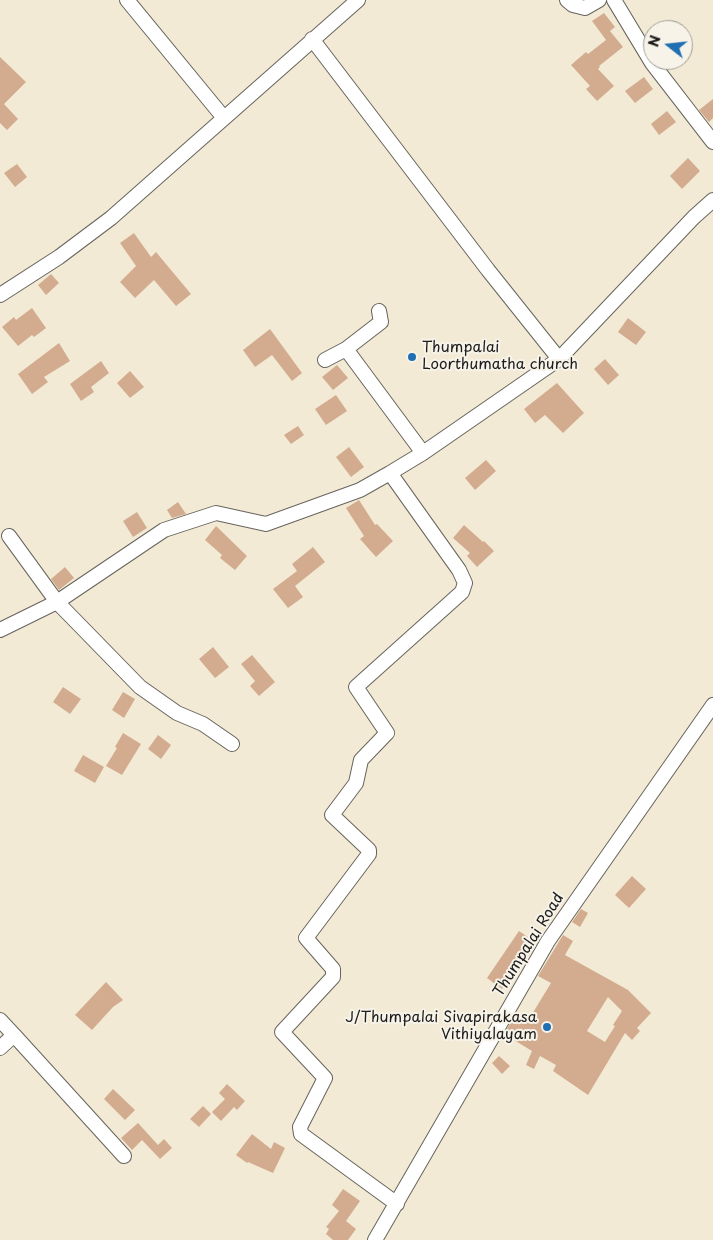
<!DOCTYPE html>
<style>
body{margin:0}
#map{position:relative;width:713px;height:1240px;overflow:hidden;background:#f2ead5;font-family:"Playpen Sans",sans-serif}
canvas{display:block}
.north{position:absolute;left:643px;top:20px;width:50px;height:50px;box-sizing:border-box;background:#f7f3e8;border:1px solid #9f9d96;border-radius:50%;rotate:286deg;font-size:14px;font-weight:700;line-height:20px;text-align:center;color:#1c1c1c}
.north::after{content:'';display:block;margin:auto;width:18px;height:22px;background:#1f6fb2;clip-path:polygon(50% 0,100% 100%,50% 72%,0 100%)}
</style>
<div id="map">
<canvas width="713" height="1240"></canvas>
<div class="north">N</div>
</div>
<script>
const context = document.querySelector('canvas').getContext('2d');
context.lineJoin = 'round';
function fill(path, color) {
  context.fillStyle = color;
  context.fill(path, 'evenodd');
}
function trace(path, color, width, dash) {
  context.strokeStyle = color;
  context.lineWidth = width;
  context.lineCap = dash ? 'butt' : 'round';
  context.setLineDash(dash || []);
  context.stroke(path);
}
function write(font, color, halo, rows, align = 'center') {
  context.font = font + ' "Playpen Sans",sans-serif';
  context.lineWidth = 4;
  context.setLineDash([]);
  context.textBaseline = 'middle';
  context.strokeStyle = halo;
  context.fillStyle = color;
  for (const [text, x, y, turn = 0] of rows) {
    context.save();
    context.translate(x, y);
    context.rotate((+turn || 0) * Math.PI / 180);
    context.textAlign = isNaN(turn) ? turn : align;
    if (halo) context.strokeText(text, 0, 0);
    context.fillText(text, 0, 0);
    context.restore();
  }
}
const building = new Path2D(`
 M604,13L615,27L610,31L623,47L599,66L600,67L598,69L614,86L597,101L586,89L590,86L571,65L586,52L588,54L606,40L592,21Z
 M0,57L26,82L4,104L18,119L7,130L0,123Z
 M644,77L653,89L635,103L625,91Z
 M713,99V118L709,122L699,110Z
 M667,111L676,122L659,135L651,124Z
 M688,158L700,171L682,189L670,176Z
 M17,164L27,177L15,187L4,173Z
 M134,233L151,257L156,252L191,294L176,306L154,280L135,298L120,282L136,266L120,243Z
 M51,274L59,283L46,295L38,285Z
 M32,308L46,328L34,337L32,335L18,346L2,327L14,317L16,320Z
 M628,318L646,332L636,345L618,332Z
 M270,329L302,373L292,381L272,355L255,367L243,350Z
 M59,343L70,361L44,377L48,382L32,394L18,374Z
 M605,359L619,375L608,385L594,369Z
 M101,361L109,373L91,387L94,392L81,401L70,384Z
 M337,365L348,378L333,390L322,377Z
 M130,371L144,387L130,398L117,383Z
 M557,383L584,413L563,433L545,415L535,423L524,409Z
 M336,395L347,411L326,425L315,409Z
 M298,426L304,435L291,444L284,435Z
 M349,447L364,467L351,477L336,457Z
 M486,460L496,471L475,490L465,478Z
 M359,500L375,525L377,524L393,541L376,557L360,539L364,536L346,508Z
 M178,502L186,514L172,518L167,510Z
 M137,512L147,528L133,537L123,521Z
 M464,525L483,542L484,541L494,551L477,567L467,556L470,553L453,538Z
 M216,526L247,556L235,570L220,558L222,555L205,540Z
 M313,547L325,562L295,586L303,597L288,608L273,589L297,571L292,564Z
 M65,567L74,578L59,590L51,579Z
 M213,647L229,667L215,678L199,659Z
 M252,655L275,682L259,696L250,686L255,681L241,664Z
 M63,687L81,699L70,714L53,702Z
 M123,692L135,699L124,718L112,710Z
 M123,733L141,744L122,775L106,766L117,748L115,747Z
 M158,735L171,745L161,759L148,749Z
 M83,755L104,767L95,783L74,771Z
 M632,876L646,889L629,908L615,895Z
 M581,909L588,913L580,927L572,922Z
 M519,931L535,942L521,966L514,975L512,974L502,989L487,978Z
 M563,935L573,941L565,955L628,990L651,1013L637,1028L640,1031L632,1040L625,1033L588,1095L553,1071L556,1065L540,1056L534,1069L526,1065L532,1051L504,1034L514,1017L526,1024L551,983L538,976ZM608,997L622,1011L613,1025L615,1026L605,1042L587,1031Z
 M106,982L123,1000L113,1007L92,1030L75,1015Z
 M499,1056L510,1066L502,1074L492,1063Z
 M227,1084L245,1101L237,1110L234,1107L221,1121L212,1112L225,1099L219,1093Z
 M113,1089L135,1110L125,1120L104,1099Z
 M203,1106L211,1114L199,1127L190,1119Z
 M138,1123L158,1145L164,1139L172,1148L160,1159L142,1140L132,1150L121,1138Z
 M252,1134L271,1149L274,1142L285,1148L273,1173L248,1162L247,1163L236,1155Z
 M343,1189L360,1201L346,1221L356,1229L348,1240H333L326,1234L329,1229L326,1227L339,1211L332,1205Z`);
const minor = new Path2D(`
 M127,0L224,118
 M567,0L573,5L585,8L599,0
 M614,0L652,63L713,142
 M312,39L488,270L559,359
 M0,295L59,257L111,218L358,0
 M346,349L423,453
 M325,360L346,349L381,322L379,311
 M390,473L459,570L465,583L462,592L356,687L387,733L361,760L356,783L332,815L369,850V854L306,938L333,969V977L282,1032L325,1078L300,1127L301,1134L397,1204
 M9,536L57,602L140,687L177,713L203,724L232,744
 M0,630L57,602L164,530L216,513L266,524L360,490L390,473L423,453L559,359L694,217L713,200
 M0,1020L14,1035
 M0,1048L14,1035L124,1156
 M375,1240L548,941L713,705`);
const markers = [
 [412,357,5,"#1f6fb2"],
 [547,1027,5,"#1f6fb2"]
];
const poiNames = [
 ["Thumpalai",422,348],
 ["Loorthumatha church",422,365],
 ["J/Thumpalai Sivapirakasa",537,1018,"right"],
 ["Vithiyalayam",537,1035,"right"]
];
const streetNames = [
 ["Thumpalai Road",529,945,-58]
];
fill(building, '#d3ac8f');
trace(minor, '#67645d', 16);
trace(minor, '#fff', 14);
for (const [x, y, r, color] of markers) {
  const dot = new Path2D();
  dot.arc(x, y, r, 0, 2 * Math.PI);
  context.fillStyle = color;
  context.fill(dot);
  trace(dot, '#f7f3e8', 2);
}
write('15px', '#1c1c1c', '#f7f3e8', poiNames, 'left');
write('15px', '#1c1c1c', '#f7f3e8', streetNames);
</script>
